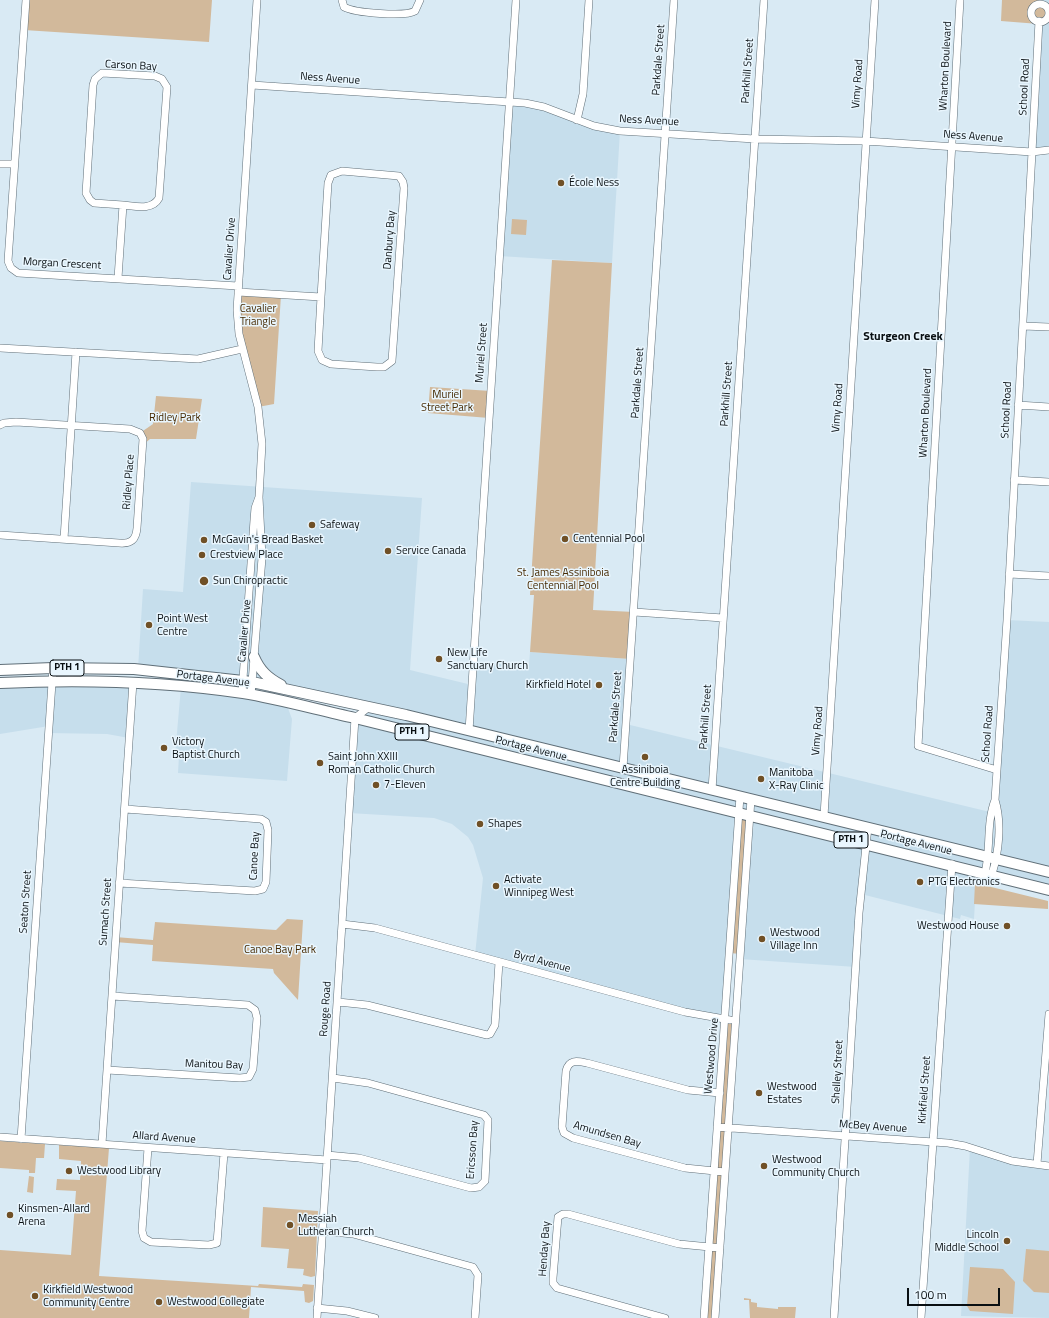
<!DOCTYPE html>
<meta charset="utf-8">
<style>
body{margin:0}
#map{position:relative;width:1049px;height:1318px;overflow:hidden;background:#d9eaf4;font-family:"Titillium Web",sans-serif}
canvas{display:block}
.scale{position:absolute;left:907px;top:1288px;width:93px;height:18px;box-sizing:border-box;border:2px solid #090f12;border-top:0;padding-left:5px;font-size:12px;line-height:14px;white-space:nowrap;color:#090f12;-webkit-text-stroke:3px #e9f6fe;paint-order:stroke}
</style>
<div id="map">
<canvas width="1049" height="1318"></canvas>
<div class="scale">100 m</div>
</div>
<script>
const context = document.querySelector('canvas').getContext('2d');
context.lineJoin = 'round';
function fill(path, color) {
  context.fillStyle = color;
  context.fill(path, 'evenodd');
}
function trace(path, color, width, dash) {
  context.strokeStyle = color;
  context.lineWidth = width;
  context.lineCap = dash ? 'butt' : 'round';
  context.setLineDash(dash || []);
  context.stroke(path);
}
function write(font, color, halo, rows, align = 'center') {
  context.font = font + ' "Titillium Web",sans-serif';
  context.lineWidth = 3;
  context.setLineDash([]);
  context.textBaseline = 'middle';
  context.strokeStyle = halo;
  context.fillStyle = color;
  for (const [text, x, y, turn = 0] of rows) {
    context.save();
    context.translate(x, y);
    context.rotate((+turn || 0) * Math.PI / 180);
    context.textAlign = isNaN(turn) ? turn : align;
    if (halo) context.strokeText(text, 0, 0);
    context.fillText(text, 0, 0);
    context.restore();
  }
}
const built = new Path2D(`
 M1039,0H1049V150L1032,152Z
 M509,102L524,103L620,131L612,263L499,256Z
 M191,482L422,498L410,670L472,685L473,663L529,665L530,652L630,659L626,724L990,812L995,800L1007,620L1049,622V890L978,871L976,883L974,919L961,915L960,919L861,894L856,967L740,959L739,812L726,1019L475,955L483,878L473,845L468,837L452,824L434,818L349,813L355,718L368,707L252,682L138,669L143,589L183,592Z
 M133,682L129,738L107,734L48,733L49,726L0,734V683Z
 M181,687L286,703L292,719L287,781L178,773L179,756L175,755Z
 M970,1148L995,1157L1049,1166V1318L961,1316Z`);
const green = new Path2D(`
 M26,0H212L209,42L24,30Z
 M1002,0H1039V4L1047,8L1049,14L1045,19L1039,21V24L1001,21Z
 M512,219L527,220L526,235L511,234Z
 M552,260L612,263L593,610L634,612L630,659L530,652L534,595H530Z
 M238,292L281,295L274,404L258,407L242,349Z
 M430,387L491,391L489,418L428,413Z
 M156,396L202,399L196,439H150L143,445L140,433L153,424Z
 M739,812L750,815L740,954L730,953Z
 M975,883L1048,901V909L974,904Z
 M287,919L303,920L298,1000L274,973L273,969L152,961L153,945L115,942V937L153,940L155,922L276,930Z
 M726,1019L736,1021L715,1318H704Z
 M0,1141L45,1144L44,1158H36L35,1173H29V1170L0,1168Z
 M59,1145L109,1148L99,1276L258,1286L259,1284L302,1287L303,1284L314,1285L313,1301L309,1303L305,1302L304,1291L251,1287L249,1318H0V1250L71,1255L76,1191L56,1190L57,1179L80,1180L81,1161L59,1159Z
 M29,1176L34,1177L33,1193L27,1192Z
 M263,1207L318,1211L315,1276L311,1277L303,1275L304,1269L287,1268L289,1249L261,1247Z
 M1026,1249L1049,1251V1293L1034,1292L1023,1281Z
 M970,1267L1003,1269L1015,1282L1013,1314L970,1311L967,1306Z
 M744,1298L751,1299V1302L757,1303V1307L778,1309V1307H796L795,1318H750L749,1300H744Z`);
const minor = new Path2D(`
 M26,0L8,261L11,268L18,273L238,286
 M342,0L344,7C355,13 405,17 415,11L420,0
 M960,0L918,746L997,770
 M1031 13a9 9 0 1 1 18 0a9 9 0 1 1-18 0Z
 M252,85L525,103L544,107L594,126L620,131L755,139L865,141L1032,152L1049,150
 M577,120L583,94L589,0
 M0,164H14
 M118,278L123,205L94,203L90,200L86,193L93,85L95,79L102,73L155,76L162,79L167,87L159,198C152,211 135,206 123,205
 M238,292L321,297L328,183L331,175L342,171L399,176L403,182L404,188L392,361L384,367H377L331,364L322,360L318,351L321,297
 M1023,326L1049,327
 M0,348L198,359L242,349
 M1018,405L1049,407
 M0,425L4,423L16,422L130,429L140,433L143,439L137,528C136,540 131,544 119,543L0,535
 M1014,480L1049,482
 M64,539L76,352
 M1009,574L1049,576
 M634,612L723,618
 M242,693L254,520L255,508L259,497
 M251,695L262,558L259,497L262,444L258,407L239,334L237,310L257,0
 M469,731L516,0
 M623,768L674,0
 M712,790L764,0
 M824,816L875,0
 M985,873C991,849 986,823 995,800L1007,620L1039,21
 M992,874C999,851 1002,823 995,800
 M119,883L255,891L263,889L266,882L268,830L266,822L261,819L125,809
 M342,924L375,928L685,1012L730,1020
 M338,1002L367,1005L487,1035L490,1034L495,1025L499,962
 M107,1070L240,1078L249,1077L253,1069L257,1018L255,1010L248,1005L112,996
 M720,1093L688,1090L587,1063C577,1061 569,1059 566,1071L562,1127L564,1133L573,1138L685,1168L725,1172
 M717,1127L948,1143L965,1146L1012,1161L1049,1166
 M0,1137L327,1160
 M21,1139L53,668
 M102,1144L133,682
 M148,1148L142,1231L144,1238L151,1242L209,1245L217,1243L224,1153
 M327,1155L359,1158L471,1188L479,1187L485,1181L488,1120L484,1115L368,1083L333,1078
 M1037,1164L1049,1014
 M322,1231L353,1234L473,1267L478,1275L475,1318
 M317,1308L347,1311L375,1318
 M317,1318L355,718L369,707
 M665,1318L557,1288L553,1283V1278L558,1217L563,1214H568L679,1244L720,1248
 M704,1318L740,796
 M715,1318L751,799
 M834,1318L859,913L868,827
 M921,1318L952,864`);
const highway = new Path2D(`
 M254,657C260,671 268,678 281,685
 M0,670L53,668L134,669L252,682L406,715L1049,872
 M0,683C82,679 161,681 243,693C280,699 318,710 355,718L1049,890`);
const markers = [
 [561,183,4,"#705026"],
 [312,525,4,"#705026"],
 [565,539,4,"#705026"],
 [204,540,4,"#705026"],
 [388,551,4,"#705026"],
 [202,555,4,"#705026"],
 [204,581,5,"#705026"],
 [149,625,4,"#705026"],
 [439,659,4,"#705026"],
 [599,685,4,"#705026"],
 [164,748,4,"#705026"],
 [645,757,4,"#705026"],
 [320,763,4,"#705026"],
 [761,779,4,"#705026"],
 [376,785,4,"#705026"],
 [480,824,4,"#705026"],
 [920,882,4,"#705026"],
 [496,886,4,"#705026"],
 [1007,926,4,"#705026"],
 [762,939,4,"#705026"],
 [759,1093,4,"#705026"],
 [764,1166,4,"#705026"],
 [69,1171,4,"#705026"],
 [10,1215,4,"#705026"],
 [290,1225,4,"#705026"],
 [1007,1241,4,"#705026"],
 [35,1296,4,"#705026"],
 [159,1302,4,"#705026"]
];
const shields = [
 [67,668,34],
 [412,732,34],
 [851,840,34]
];
const shieldNames = [
 ["PTH 1",67,668],
 ["PTH 1",412,732],
 ["PTH 1",851,840]
];
const streetNames = [
 ["Parkdale Street",659,60,-86],
 ["Carson Bay",131,66,3],
 ["Wharton Boulevard",946,66,-87],
 ["Parkhill Street",748,71,-86],
 ["Ness Avenue",330,79,4],
 ["Vimy Road",858,84,-86],
 ["School Road",1025,87,-87],
 ["Ness Avenue",649,121,3],
 ["Ness Avenue",973,137,4],
 ["Danbury Bay",390,240,-86],
 ["Cavalier Drive",230,249,-86],
 ["Morgan Crescent",62,264,3],
 ["Muriel Street",482,353,-86],
 ["Parkdale Street",638,383,-86],
 ["Parkhill Street",727,394,-86],
 ["Vimy Road",838,408,-86],
 ["School Road",1007,410,-87],
 ["Wharton Boulevard",926,413,-87],
 ["Ridley Place",129,482,-86],
 ["Cavalier Drive",245,631,-85],
 ["Portage Avenue",213,679,7],
 ["Parkdale Street",616,707,-86],
 ["Parkhill Street",706,717,-86],
 ["Vimy Road",818,731,-86],
 ["School Road",988,734,-86],
 ["Portage Avenue",531,749,14],
 ["Portage Avenue",916,843,14],
 ["Canoe Bay",255,856,-87],
 ["Seaton Street",26,902,-86],
 ["Sumach Street",106,912,-86],
 ["Byrd Avenue",542,962,15],
 ["Rouge Road",326,1009,-86],
 ["Westwood Drive",712,1056,-85],
 ["Manitou Bay",214,1065,2],
 ["Shelley Street",838,1072,-87],
 ["Kirkfield Street",925,1090,-86],
 ["McBey Avenue",873,1127,4],
 ["Amundsen Bay",607,1135,16],
 ["Allard Avenue",164,1138,4],
 ["Ericsson Bay",473,1150,-86],
 ["Henday Bay",545,1249,-86]
];
const poiNames = [
 ["École Ness",569,183],
 ["Safeway",320,525],
 ["Centennial Pool",573,539],
 ["McGavin's Bread Basket",212,540],
 ["Service Canada",396,551],
 ["Crestview Place",210,555],
 ["Sun Chiropractic",213,581],
 ["Point West",157,619],
 ["Centre",157,632],
 ["New Life",447,653],
 ["Sanctuary Church",447,666],
 ["Kirkfield Hotel",591,685,"right"],
 ["Victory",172,742],
 ["Baptist Church",172,755],
 ["Saint John XXIII",328,757],
 ["Roman Catholic Church",328,770],
 ["Assiniboia",645,770,"center"],
 ["Centre Building",645,783,"center"],
 ["Manitoba",769,773],
 ["X-Ray Clinic",769,786],
 ["7-Eleven",384,785],
 ["Shapes",488,824],
 ["Activate",504,880],
 ["Winnipeg West",504,893],
 ["PTG Electronics",928,882],
 ["Westwood House",999,926,"right"],
 ["Westwood",770,933],
 ["Village Inn",770,946],
 ["Westwood",767,1087],
 ["Estates",767,1100],
 ["Westwood",772,1160],
 ["Community Church",772,1173],
 ["Westwood Library",77,1171],
 ["Kinsmen-Allard",18,1209],
 ["Arena",18,1222],
 ["Messiah",298,1219],
 ["Lutheran Church",298,1232],
 ["Lincoln",999,1235,"right"],
 ["Middle School",999,1248,"right"],
 ["Kirkfield Westwood",43,1290],
 ["Community Centre",43,1303],
 ["Westwood Collegiate",167,1302]
];
const parkNames = [
 ["Cavalier",258,309],
 ["Triangle",258,322],
 ["Muriel",447,395],
 ["Street Park",447,408],
 ["Ridley Park",175,418],
 ["St. James Assiniboia",563,573],
 ["Centennial Pool",563,586],
 ["Canoe Bay Park",280,950]
];
const neighbourhoodNames = [
 ["Sturgeon Creek",903,337]
];
fill(built, '#c6deec');
fill(green, '#d2b99b');
trace(minor, '#606f78', 8);
trace(highway, '#606f78', 12);
trace(minor, '#fff', 7);
trace(highway, '#fff', 10);
for (const [x, y, r, color] of markers) {
  const dot = new Path2D();
  dot.arc(x, y, r, 0, 2 * Math.PI);
  context.fillStyle = color;
  context.fill(dot);
  trace(dot, '#e9f6fe', 1.5);
}
for (const [x, y, w] of shields) {
  const box = new Path2D();
  box.roundRect(x - w / 2, y - 8, w, 16, 3);
  context.fillStyle = '#e9f6fe';
  context.fill(box);
  trace(box, '#090f12', 1);
}
write('bold 10px', '#090f12', null, shieldNames);
write('11px', '#090f12', '#e9f6fe', streetNames);
write('11px', '#090f12', '#e9f6fe', poiNames, 'left');
write('11px', '#462900', '#e9f6fe', parkNames);
write('bold 12px', '#090f12', '#e9f6fe', neighbourhoodNames);
</script>
